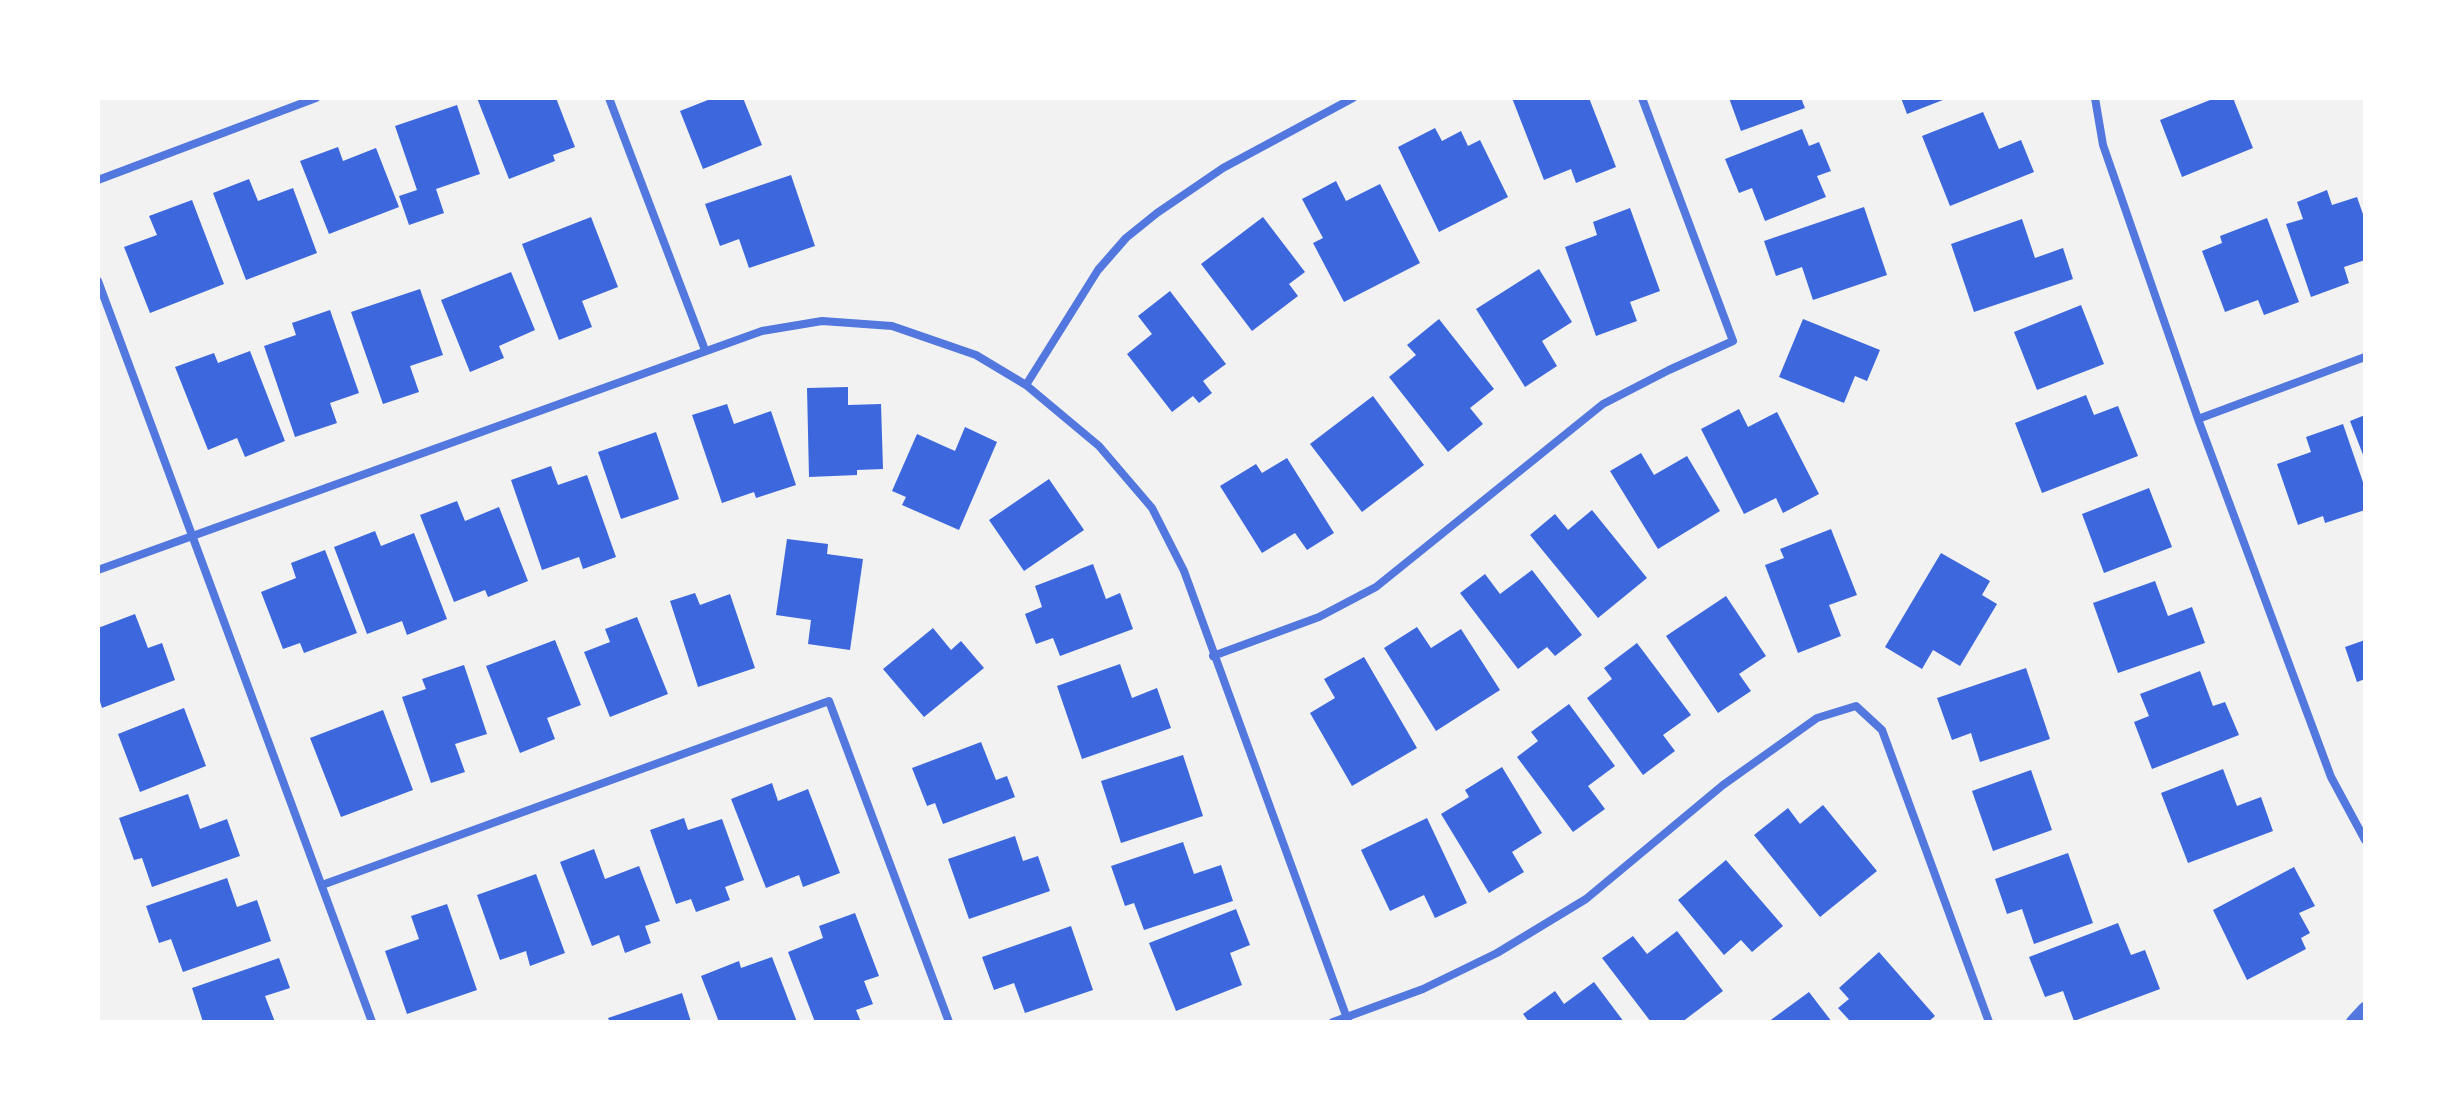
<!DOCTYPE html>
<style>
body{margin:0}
#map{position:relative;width:2463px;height:1120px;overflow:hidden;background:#f2f2f2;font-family:Arial,sans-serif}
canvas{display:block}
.frame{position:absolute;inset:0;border:100px solid #fff;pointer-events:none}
</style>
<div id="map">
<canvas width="2463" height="1120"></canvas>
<div class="frame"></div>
</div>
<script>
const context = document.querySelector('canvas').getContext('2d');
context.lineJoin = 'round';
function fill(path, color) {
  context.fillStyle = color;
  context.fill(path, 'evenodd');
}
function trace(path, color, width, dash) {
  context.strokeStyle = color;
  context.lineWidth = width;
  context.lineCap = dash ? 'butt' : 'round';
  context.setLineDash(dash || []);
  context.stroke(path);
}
const building = new Path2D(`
 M477,98H556L575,147L553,155L555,161L509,179Z
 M713,98H743L762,145L703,169L680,111Z
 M1512,98H1589L1616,167L1576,183L1571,169L1544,180Z
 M1729,98H1801L1805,108L1741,131Z
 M1901,98H1948L1907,114Z
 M2215,98H2233L2253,148L2182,177L2160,120Z
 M457,105L480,174L436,189L444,213L409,225L399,196L417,190L395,126Z
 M1983,112L1999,149L2021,140L2034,172L1950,206L1922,136Z
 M1435,128L1442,141L1461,131L1468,146L1480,140L1508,197L1439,232L1398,147Z
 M1802,129L1809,146L1819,142L1831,171L1817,176L1826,197L1765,221L1752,188L1739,193L1725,159Z
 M338,147L343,161L376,148L399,207L329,234L300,161Z
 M791,175L815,246L749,268L739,239L720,246L705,204Z
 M249,179L258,201L293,188L317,253L246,280L213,193Z
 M1336,181L1346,201L1380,184L1420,263L1344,302L1313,243L1323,238L1302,199Z
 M2327,190L2332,205L2357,197L2365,220V260L2344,267L2349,283L2311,297L2286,224L2303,219L2297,202Z
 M192,200L224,284L150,313L124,247L157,235L149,216Z
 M1864,207L1887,275L1813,300L1802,267L1776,276L1764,241Z
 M1630,208L1660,291L1630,302L1637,321L1596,336L1565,247L1597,235L1593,222Z
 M591,217L618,287L582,301L592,327L559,340L522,244Z
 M1263,217L1305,272L1289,284L1298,296L1252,331L1201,264Z
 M2267,218L2299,302L2264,315L2258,300L2225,312L2202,251L2222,243L2220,236Z
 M2022,219L2035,258L2063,248L2073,279L1974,312L1951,244Z
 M1539,269L1572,322L1542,341L1557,366L1525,387L1476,309Z
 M511,272L535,330L499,346L504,358L470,372L441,300Z
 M420,289L443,355L410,366L419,392L383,404L351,312Z
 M1170,291L1226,364L1203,381L1212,393L1199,403L1193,396L1172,412L1127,354L1152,334L1138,316Z
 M2081,305L2104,364L2037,390L2014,332Z
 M330,310L359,393L330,403L337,423L295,437L264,346L296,335L292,323Z
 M1439,319L1494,389L1470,408L1483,424L1448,452L1389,377L1416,355L1407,345Z
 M1803,319L1880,350L1867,381L1855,376L1844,403L1779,377Z
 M250,351L285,441L245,457L237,438L208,450L175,367L214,353L218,363Z
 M848,387V405L881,404L883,469L857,470V475L809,477L807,388Z
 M2086,395L2094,415L2118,406L2138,456L2042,493L2015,423Z
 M1373,396L1424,465L1362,512L1310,444Z
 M727,404L734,424L771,411L796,485L756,498L754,492L722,503L692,415Z
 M1739,409L1748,427L1777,412L1819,494L1783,513L1776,498L1744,514L1701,429Z
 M2365,415V460L2350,421Z
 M2343,424L2365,488V510L2325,523L2323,516L2298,525L2277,464L2311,452L2306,437Z
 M965,427L997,442L959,530L902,505L906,497L892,491L917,434L955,451Z
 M656,432L679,499L621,519L598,452Z
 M1641,453L1654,475L1687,456L1720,511L1658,549L1610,471Z
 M1287,458L1334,533L1307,550L1295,533L1262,553L1220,486L1256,464L1262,473Z
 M551,466L558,485L587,475L616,557L583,569L579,557L542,570L511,480Z
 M1049,479L1084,530L1024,571L989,520Z
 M2149,488L2172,547L2104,573L2082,514Z
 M457,501L465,521L499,507L528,581L488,597L485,590L454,602L420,515Z
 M1592,510L1647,578L1598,618L1530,535L1555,514L1568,530Z
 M1831,529L1857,595L1829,605L1841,636L1798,653L1765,565L1784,558L1780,549Z
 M375,531L381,546L414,533L447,619L407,635L402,621L367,634L334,547Z
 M787,539L828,544L827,554L863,559L850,650L808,644L811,620L776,615Z
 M325,550L357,633L304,653L300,643L283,649L261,592L296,578L291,563Z
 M1941,553L1990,581L1982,595L1997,604L1960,666L1933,650L1922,669L1885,647Z
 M1093,564L1106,599L1120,593L1133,629L1060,656L1053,638L1036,644L1025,614L1042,607L1035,586Z
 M1532,570L1582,635L1555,656L1547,647L1518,669L1460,593L1485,574L1500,594Z
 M2155,581L2168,616L2192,607L2205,643L2118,673L2093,603Z
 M695,593L700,605L730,594L755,668L698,687L670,601Z
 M1726,596L1766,656L1739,674L1751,691L1718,713L1666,636Z
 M135,614L148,648L162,643L175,680L102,708L98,695V628Z
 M637,617L668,694L610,717L584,652L610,642L605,629Z
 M1417,627L1431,648L1461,629L1500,690L1436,731L1384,648Z
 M933,628L951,650L961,641L984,668L924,717L883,669Z
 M555,640L581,705L547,718L555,739L520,753L486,666Z
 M2365,640V679L2357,682L2345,647Z
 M1637,643L1691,715L1663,735L1675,751L1643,775L1587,698L1612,679L1604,668Z
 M1364,657L1417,748L1352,786L1310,713L1335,698L1324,679Z
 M1120,664L1132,698L1157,688L1171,728L1082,759L1057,686Z
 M464,665L487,734L455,744L465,772L431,783L402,697L426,689L422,679Z
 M2026,668L2050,739L1980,762L1971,733L1952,740L1937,698Z
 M2200,671L2213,706L2225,702L2239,735L2152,769L2134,722L2149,716L2140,694Z
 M1569,704L1615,766L1588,786L1605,809L1573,832L1517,757L1538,741L1531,732Z
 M184,708L206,766L140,792L118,734Z
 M383,710L413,790L341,817L310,738Z
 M981,742L996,780L1007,776L1015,797L943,824L935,803L927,806L912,768Z
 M1183,755L1203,816L1121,843L1101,781Z
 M1502,767L1542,833L1512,852L1524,872L1489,893L1441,814L1469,797L1465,790Z
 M2223,769L2237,806L2261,797L2273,831L2188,863L2161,793Z
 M2031,770L2052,830L1993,851L1972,791Z
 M772,783L778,801L808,789L840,873L803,887L799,875L766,888L731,799Z
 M188,794L200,829L227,819L240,856L152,887L142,858L134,860L119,818Z
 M1823,805L1877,871L1820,917L1754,835L1788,808L1800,824Z
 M684,818L688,830L722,819L744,880L725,887L730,900L696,912L691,899L676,904L650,830Z
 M1427,818L1467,903L1435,918L1424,895L1390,911L1361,850Z
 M1015,836L1023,861L1038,856L1050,891L969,919L948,859Z
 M1183,842L1194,874L1221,865L1233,901L1144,930L1134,903L1125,906L1111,866Z
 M594,849L605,879L639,866L660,921L645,926L651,943L625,953L619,935L592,946L560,862Z
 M2068,853L2093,923L2034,944L2022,909L2007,914L1995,879Z
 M1726,860L1783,926L1752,952L1741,940L1724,955L1678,900Z
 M2294,867L2315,906L2299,913L2310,933L2301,938L2306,949L2247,980L2213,910Z
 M536,874L565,953L530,966L526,951L500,960L477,895Z
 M227,878L237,907L257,900L271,941L183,972L171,939L159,943L146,906Z
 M447,904L477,990L407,1014L385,951L419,939L411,916Z
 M1236,909L1250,945L1230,953L1242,985L1176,1011L1149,943Z
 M855,913L879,976L864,981L873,1004L856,1010L861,1022H815L788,952L823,938L819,926Z
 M2118,923L2131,955L2145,950L2160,989L2074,1021L2063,991L2045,997L2029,957Z
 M1071,926L1093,990L1025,1013L1014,983L994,990L982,957Z
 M1677,931L1723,991L1682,1022H1651L1602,958L1633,936L1647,954Z
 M1879,952L1935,1016L1928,1022H1851L1838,1008L1849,999L1839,988Z
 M772,957L797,1022H719L701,976L739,961L741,968Z
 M279,958L290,988L265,996L275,1022H203L192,988Z
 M1594,982L1624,1022H1529L1523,1014L1555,991L1564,1004Z
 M1809,992L1832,1022H1768Z
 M682,993L691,1022H610L608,1018Z`);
const minor = new Path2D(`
 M609,98L705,350
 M2095,98L2103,145L2198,419L2331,777L2365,840
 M98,180L316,98
 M98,281L372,1022
 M1026,385L1099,446L1152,508L1184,571L1348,1021
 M2198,419L2365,357
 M98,570L762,331L822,321L892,326L976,355L1026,385L1098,270L1126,238L1157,213L1223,168L1353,98
 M1213,656L1319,617L1376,587L1603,404L1669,370L1733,341L1642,98
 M322,885L829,701L949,1022
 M1333,1022L1423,989L1497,953L1586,899L1723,785L1817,718L1856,706L1882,730L1989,1022`);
const tertiary = new Path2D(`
 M2353,1022L2365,1009`);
fill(building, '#3d67dc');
trace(minor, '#5277de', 8);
trace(tertiary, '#5277de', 14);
</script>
